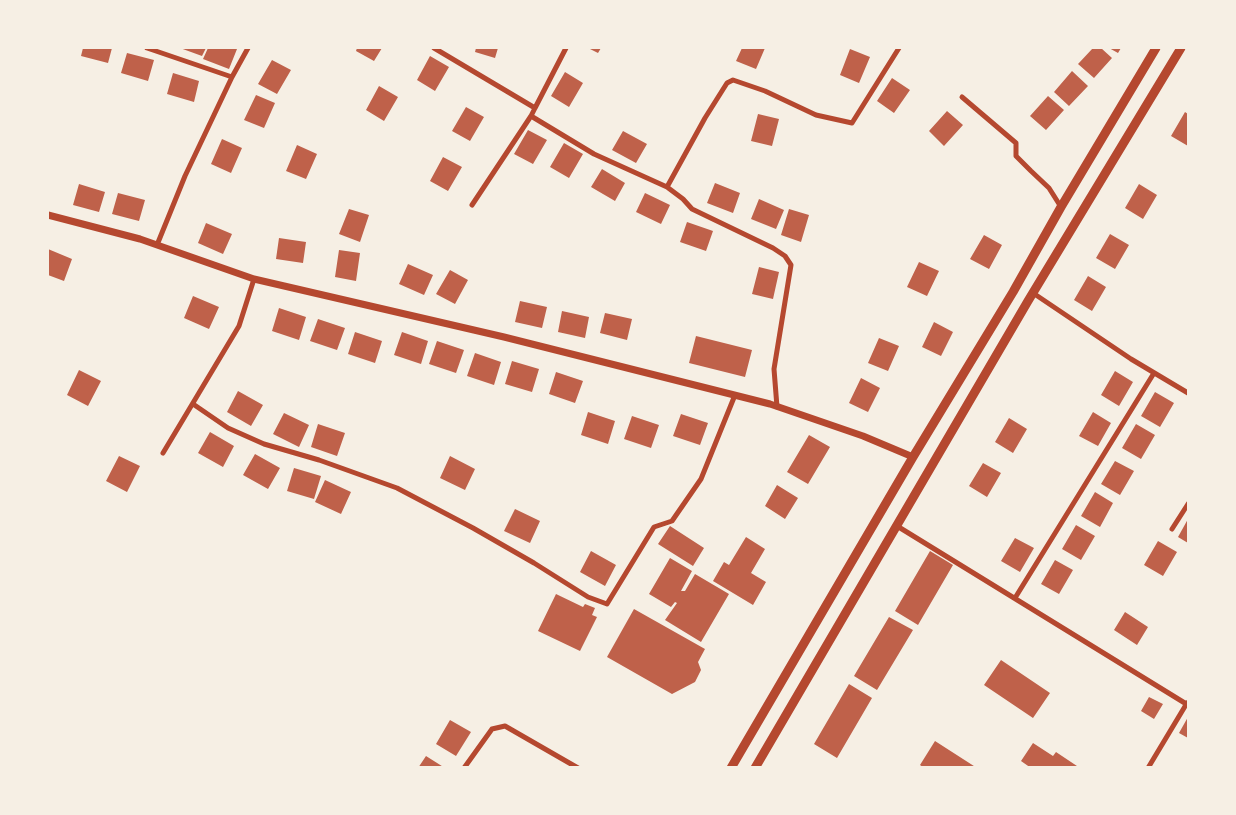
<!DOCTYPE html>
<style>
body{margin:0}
#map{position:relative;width:1236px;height:815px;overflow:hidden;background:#f6efe4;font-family:"Work Sans",sans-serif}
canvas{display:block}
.frame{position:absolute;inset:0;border:49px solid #f6efe4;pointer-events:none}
</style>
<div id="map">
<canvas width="1236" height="815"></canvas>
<div class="frame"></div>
</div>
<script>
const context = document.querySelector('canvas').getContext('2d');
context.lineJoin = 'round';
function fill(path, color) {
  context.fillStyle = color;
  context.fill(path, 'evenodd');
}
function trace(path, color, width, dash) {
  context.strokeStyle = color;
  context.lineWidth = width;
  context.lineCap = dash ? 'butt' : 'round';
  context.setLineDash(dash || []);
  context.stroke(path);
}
const building = new Path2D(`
 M83,48H112L108,63L81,56Z
 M180,48H206L202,56Z
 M208,48H232L237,49L229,69L203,59Z
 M357,48H382L374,61L356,51Z
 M476,48H498L495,58L475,52Z
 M588,48H601L598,53Z
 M742,48H765L756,69L736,61Z
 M1093,48H1101L1112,58L1094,78L1078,64Z
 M1109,48H1121L1118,53Z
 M850,49L870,57L859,83L840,75Z
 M127,53L154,60L148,81L121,73Z
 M430,56L449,67L435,91L417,80Z
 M272,60L291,70L277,94L258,84Z
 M1072,71L1088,86L1069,106L1054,92Z
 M565,72L583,83L569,107L551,96Z
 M173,73L199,81L194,102L167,94Z
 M892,78L910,90L894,113L877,101Z
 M379,86L398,97L384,121L366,110Z
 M256,95L275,103L264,128L244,120Z
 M1048,96L1064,110L1046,130L1030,116Z
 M466,107L484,117L470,141L452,131Z
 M947,111L963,125L944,146L929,131Z
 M1185,112L1188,114V146L1171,136Z
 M758,114L779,119L772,146L751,141Z
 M528,130L547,140L533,164L514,154Z
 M623,131L647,144L636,163L612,150Z
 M222,139L242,148L231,173L211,164Z
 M564,143L583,154L569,178L550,167Z
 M297,145L317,154L306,179L286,171Z
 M443,157L462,167L448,191L430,181Z
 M602,169L625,183L615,201L591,187Z
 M715,183L740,193L733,213L707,203Z
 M79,184L105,192L99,212L73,205Z
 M1139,184L1157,195L1143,219L1125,208Z
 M118,193L145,200L139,221L112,214Z
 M645,193L670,205L661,224L636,212Z
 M759,199L784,210L776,229L751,219Z
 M349,209L369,215L360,242L339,234Z
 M789,209L809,215L801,242L781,235Z
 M687,222L713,231L706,251L680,242Z
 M206,223L232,234L223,254L198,243Z
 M1110,234L1129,245L1115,269L1096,258Z
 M984,235L1002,245L989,269L970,259Z
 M279,238L306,242L303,263L276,259Z
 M48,249L72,259L64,281L48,275Z
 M339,250L360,253L356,281L335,277Z
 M919,262L939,271L927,296L907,287Z
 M408,264L433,275L424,295L399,284Z
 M759,267L779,272L773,299L752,294Z
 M450,270L468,280L455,304L436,294Z
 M1088,276L1106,287L1092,311L1074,300Z
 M193,296L219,307L209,329L184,318Z
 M520,301L547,307L542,328L515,322Z
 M279,308L306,317L299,340L272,331Z
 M562,311L589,317L585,338L558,332Z
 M605,313L632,319L627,340L600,333Z
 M318,319L345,328L337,350L310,341Z
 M934,322L953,332L941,356L922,347Z
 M355,332L382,341L375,363L348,354Z
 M402,332L428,341L421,364L394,355Z
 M696,336L752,350L745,377L689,363Z
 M879,338L899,346L888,371L868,363Z
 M437,341L464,350L456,373L429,364Z
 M475,353L501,362L494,385L467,376Z
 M512,361L539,369L532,392L505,384Z
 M79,370L101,381L88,406L67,395Z
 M1115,371L1133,382L1119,406L1101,395Z
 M556,372L583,381L575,403L549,394Z
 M861,378L880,388L868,412L849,403Z
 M238,391L263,405L251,426L227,412Z
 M1155,392L1174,403L1160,427L1141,416Z
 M588,412L615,421L608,444L581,435Z
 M1093,412L1111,423L1098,446L1079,436Z
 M284,413L309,425L299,447L273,434Z
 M681,414L708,423L700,445L673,436Z
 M632,416L659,425L651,448L624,439Z
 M1009,418L1027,429L1013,453L995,442Z
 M318,424L345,433L337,456L311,447Z
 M1136,424L1155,435L1141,459L1122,448Z
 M210,432L234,446L223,467L198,453Z
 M809,435L830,447L808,484L787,472Z
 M255,454L280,468L268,489L243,475Z
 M119,456L140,466L127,492L106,481Z
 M450,456L475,469L465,490L440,478Z
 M1115,461L1134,471L1120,495L1101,484Z
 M983,463L1001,473L987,497L969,486Z
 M294,468L321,476L314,499L287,491Z
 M325,480L351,492L341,514L315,502Z
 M777,485L798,498L785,519L765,506Z
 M1095,492L1113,503L1100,527L1081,516Z
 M515,509L540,521L530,543L504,531Z
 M1188,519V543L1178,537Z
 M1076,525L1095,536L1081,560L1062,549Z
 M670,526L704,548L693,566L658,544Z
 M746,537L765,549L751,573L766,582L753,605L713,581L724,562L729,565Z
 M1015,538L1034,548L1020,572L1001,561Z
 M1158,541L1177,552L1163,576L1144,565Z
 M591,551L616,565L605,586L580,572Z
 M930,551L953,565L918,625L895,611Z
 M670,558L692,571L681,591H685L695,574L729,594L701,642L665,620L677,603L675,602L671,607L649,594Z
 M1055,560L1073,570L1059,594L1041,584Z
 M556,594L583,607L585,604L595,608L592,615L597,617L580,651L538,631Z
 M634,609L705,649L698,662L701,670L695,682L672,694L607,657Z
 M1125,612L1148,627L1137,645L1114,630Z
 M889,617L913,630L877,690L854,676Z
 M1001,660L1050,693L1033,718L984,685Z
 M849,684L872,698L837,758L814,744Z
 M1149,697L1163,704L1154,719L1141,711Z
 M1188,717V738L1179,733Z
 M450,720L471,732L456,756L436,744Z
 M935,741L977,768H924L920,765Z
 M1033,743L1053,756L1056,752L1077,766L1076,768H1031L1021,761Z
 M426,756L445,768H418Z`);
const minor = new Path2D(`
 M147,48L232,77L185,176L157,245
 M434,48L535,108L531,116
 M232,77L248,48
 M962,97L1016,143V156L1031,171L1049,188L1061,207
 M535,108L566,48
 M667,187L705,118L727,83L733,80L765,91L816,115L852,123L899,48
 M472,205L531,116L594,154L667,187L683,199L692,209L773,248L785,256L791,265L774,369L777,407
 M1033,293L1131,359L1188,393
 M193,404L228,428L264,444L319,460L397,488L473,528L534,563L588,597L607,604L654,527L672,521L701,479L735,395
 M163,453L239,326L254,279
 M897,526L1188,705
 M1172,529L1188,504
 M1015,598L1154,373
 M464,768L492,729L505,726L578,768
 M1148,768L1187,703`);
const tertiary = new Path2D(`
 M48,215L140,239L254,279L504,337L770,404L863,436L913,457`);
const trunk = new Path2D(`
 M731,768L913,457L1013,292L1061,207L1156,48
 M755,768L1028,301L1181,48`);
fill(building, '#bf614a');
trace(minor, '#b5482f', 5);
trace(tertiary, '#b5482f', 7);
trace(trunk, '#b5482f', 9);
</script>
